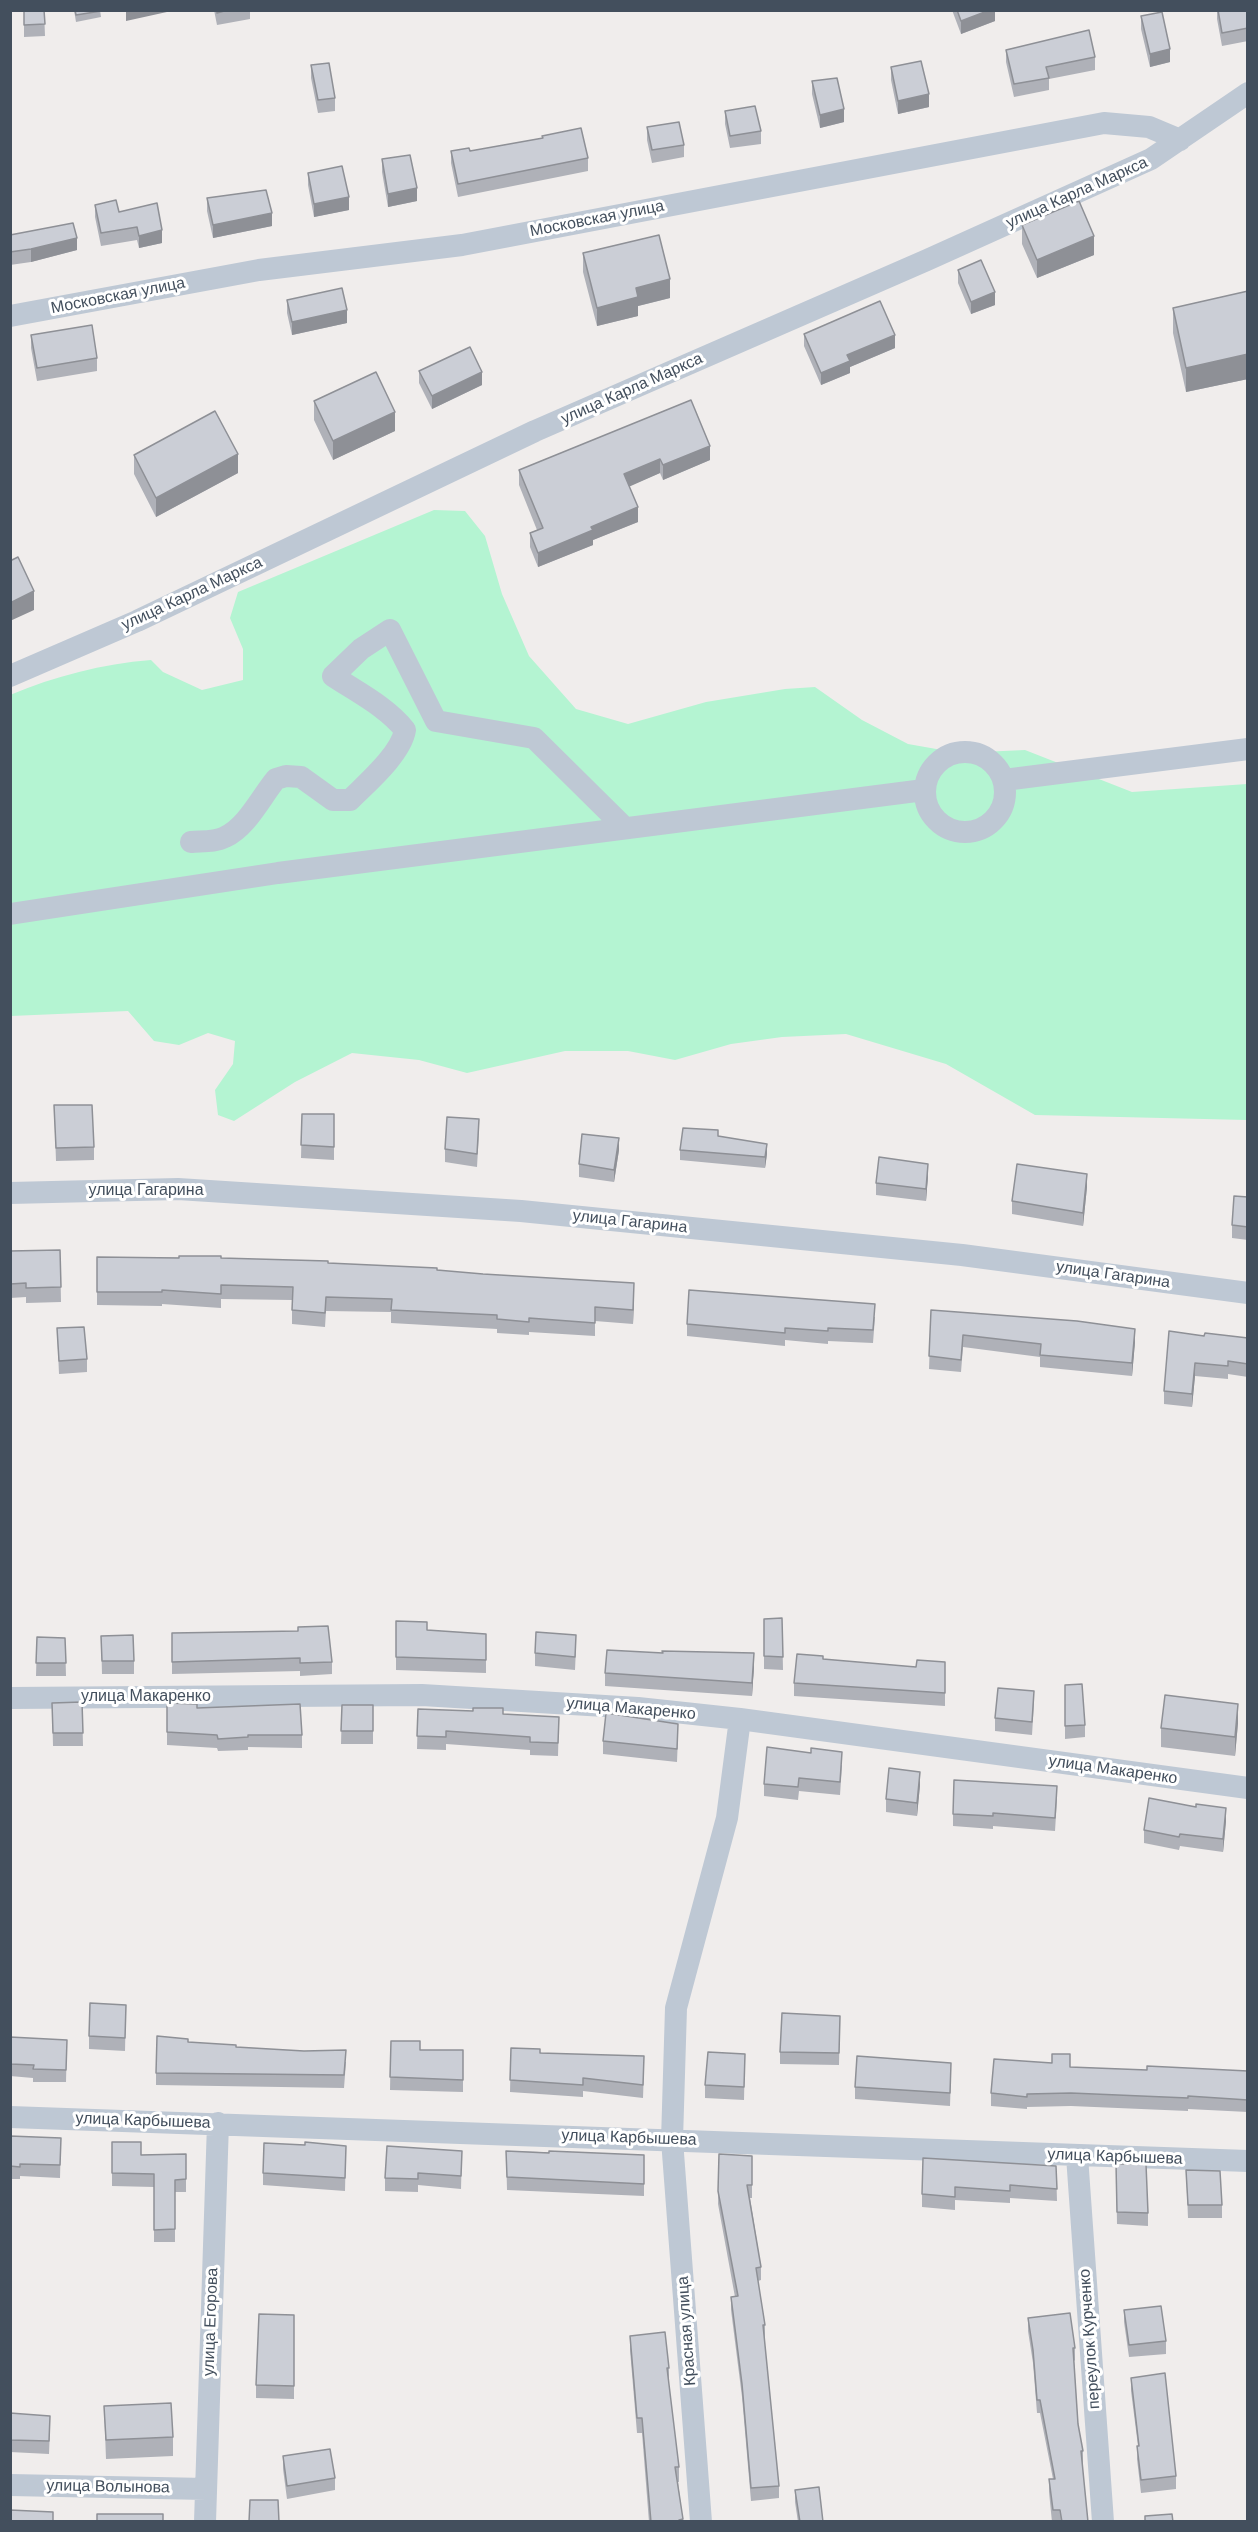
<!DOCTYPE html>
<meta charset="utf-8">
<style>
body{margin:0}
#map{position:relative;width:1258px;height:2532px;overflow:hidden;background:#f0edec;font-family:Arial,sans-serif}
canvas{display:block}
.frame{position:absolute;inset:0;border:12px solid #434f5d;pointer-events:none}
</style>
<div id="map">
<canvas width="1258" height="2532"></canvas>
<div class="frame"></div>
</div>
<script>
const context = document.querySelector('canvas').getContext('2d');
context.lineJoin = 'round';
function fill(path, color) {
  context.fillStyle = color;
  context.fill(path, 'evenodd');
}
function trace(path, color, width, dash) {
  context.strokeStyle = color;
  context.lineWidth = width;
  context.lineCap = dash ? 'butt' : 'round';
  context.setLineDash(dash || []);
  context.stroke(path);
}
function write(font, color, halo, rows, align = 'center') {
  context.font = font + ' Arial,sans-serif';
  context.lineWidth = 6;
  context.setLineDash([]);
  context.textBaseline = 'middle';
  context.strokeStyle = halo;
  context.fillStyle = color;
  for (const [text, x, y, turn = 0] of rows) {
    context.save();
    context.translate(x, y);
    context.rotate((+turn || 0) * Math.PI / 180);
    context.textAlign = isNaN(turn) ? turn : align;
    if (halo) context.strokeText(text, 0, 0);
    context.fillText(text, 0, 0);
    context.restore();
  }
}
const green = new Path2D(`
 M434,510L465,511L485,536L502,594L529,656L576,709L628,724L706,702L785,689L815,687L862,720L908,744L959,753L1025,750L1132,792L1247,784V1120L1035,1115L946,1064L846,1034L782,1037L731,1044L675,1060L628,1051H565L467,1073L419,1060L352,1053L295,1082L234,1121L218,1115L215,1090L233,1064L235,1041L208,1033L179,1045L154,1041L128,1011L11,1016L10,695C55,676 102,664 151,660L163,672L202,690L243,680V649L230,618L238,592Z`);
const street = new Path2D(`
 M10,316L259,270L462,245L1104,123L1149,127L1180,140
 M10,676L137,621L535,431L927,260L1151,159L1248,93
 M925 792a40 40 0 1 1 80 0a40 40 0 1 1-80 0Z
 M1004,780L1248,749
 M191,842C201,841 216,842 225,837C247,827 261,797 276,779L286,776L301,777L333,800H350C367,783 401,754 405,730C387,707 357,692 333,676L361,649L390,630L436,721L534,738L625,828
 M10,914L278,873L924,790
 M10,1193L178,1189L521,1211L962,1255L1248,1293
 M10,1698L422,1695L638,1708L740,1719L1248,1788
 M10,2117L1248,2161
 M1077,2156L1103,2522
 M10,2485L206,2489
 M205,2522L218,2123
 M701,2522L672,2140L676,2008L727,1818L740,1719`);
const wall = new Path2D(`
 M24,10H44L45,36L24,37Z
 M74,10H100L101,17L76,22Z
 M214,10H250V19L217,25Z
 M952,10H995V21L961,34Z
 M1217,10H1248V41L1222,46L1217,19Z
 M1141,16L1170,62L1150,67L1141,29Z
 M1006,50L1095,57V70L1049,79V90L1014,97L1006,62Z
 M311,65L335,98V111L318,113L311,78Z
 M891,67L929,107L898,114L891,80Z
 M812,81L844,122L820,128L812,94Z
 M725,111L761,131V144L730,148L725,124Z
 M647,127L684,145V157L652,163L647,140Z
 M451,151L588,158V171L458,197L451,163Z
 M382,159L417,201L388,207L382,172Z
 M308,173L349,210L314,217L308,185Z
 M207,198L272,226L213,238L207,211Z
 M95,205L119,212L162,243L139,248L137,240L101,246L95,217Z
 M1022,225L1094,255L1037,278L1022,244Z
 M10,235L77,250L31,262L10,265Z
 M583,253L670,298L638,306V316L597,326L583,272Z
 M958,270L995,305L971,314L958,283Z
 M1248,291V379L1186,392L1173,333V308Z
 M287,300L347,323L292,335L287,313Z
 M804,334L895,348L850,367V373L821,385L804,346Z
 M31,335L97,358V371L37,381L31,348Z
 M419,371L482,385L432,409L419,383Z
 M691,400L710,460L663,480L660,473L629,486L638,522L593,540V545L538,567L530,547V533L537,530L519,485V470Z
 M314,401L395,431L333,460L314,420Z
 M134,455L238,473L156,517L134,474Z
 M54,1105L94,1147V1160L56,1161Z
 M302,1114H334V1160L301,1158Z
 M479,1132L477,1167L445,1162V1149Z
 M718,1136L767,1154L765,1168L680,1160V1150Z
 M619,1150L614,1182L579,1177V1164Z
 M928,1176L926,1201L876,1195V1183Z
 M1087,1187L1083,1226L1012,1214V1201Z
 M1248,1197V1240L1232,1238V1225Z
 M60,1250L61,1302L26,1303V1297L10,1298V1251Z
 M97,1257L221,1258L328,1263L437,1270L634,1297L633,1324L595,1321V1336L529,1332V1335L497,1333V1329L391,1323V1312L326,1311L325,1327L292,1324V1300L221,1299V1308L162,1304V1306L97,1305Z
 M931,1310L1135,1342L1132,1376L1040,1367V1357L963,1347L961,1372L929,1369Z
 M875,1317L873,1343L828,1341V1344L785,1340V1346L687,1336V1324Z
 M57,1328L87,1359V1372L59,1374Z
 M1204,1336L1248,1338V1377L1228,1374V1379L1195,1376L1192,1407L1164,1404V1391Z
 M782,1618L783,1670L764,1669V1619Z
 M396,1621L427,1630L486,1634V1673L396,1670Z
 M172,1633L332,1662V1674L300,1676V1671L172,1674Z
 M101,1636L134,1661V1674H102Z
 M37,1637L65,1638L66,1676H36Z
 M576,1648L575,1670L535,1666V1653Z
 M945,1662V1706L794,1696V1683L916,1667Z
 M754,1666L752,1696L605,1686V1673Z
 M1065,1685L1085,1725V1737L1065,1739Z
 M82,1702L83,1746H53L52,1703Z
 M167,1703L197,1708L302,1735V1748L248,1747V1750L218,1751L217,1748L167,1745Z
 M1034,1703L1032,1735L995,1731V1718Z
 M342,1705H373V1744H341Z
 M418,1709L559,1717L558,1756L530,1755V1750L446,1744V1750L417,1749Z
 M1238,1723L1235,1756L1161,1747V1728Z
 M678,1736L677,1762L603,1754V1741Z
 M842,1765L840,1795L799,1791L798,1800L764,1796V1784Z
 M920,1785L917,1816L886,1812V1799Z
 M1057,1799L1055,1831L993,1826V1829L953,1826V1814Z
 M1196,1807L1226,1821L1223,1852L1180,1846L1179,1850L1144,1843V1830Z
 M126,2005L125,2051L89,2049V2036Z
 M840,2016L839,2065L780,2064V2052Z
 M10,2037L67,2040L66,2082H33V2078L10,2076Z
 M391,2041L420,2050H463V2092L390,2090Z
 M188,2042L236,2047L346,2062L344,2088L156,2085V2073Z
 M511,2048L644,2069L643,2098L583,2091V2097L510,2092Z
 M745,2054L744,2100L705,2098V2085Z
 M1070,2067L1147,2070L1248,2071V2112L1188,2109V2111L1071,2106L1027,2107V2109L991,2106V2093Z
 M951,2075L950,2106L855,2099V2087Z
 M10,2136L61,2138L60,2178L20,2176V2179H10Z
 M112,2142L141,2155L186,2154V2192H175V2242H154V2187L112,2186Z
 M305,2145L346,2146L345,2191L263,2185V2173Z
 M462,2151L461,2189L418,2185V2192L385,2191V2178Z
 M506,2151L644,2155V2196L507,2190Z
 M719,2154L752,2156V2198H750L761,2267V2280L758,2281L765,2325V2338H764L779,2486V2498L751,2501L742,2397L731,2310V2297H735L718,2204Z
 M1116,2164L1148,2213V2226L1117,2224Z
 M1056,2166L1057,2201L1010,2198V2203L955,2200V2210L922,2207V2194Z
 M1186,2170L1222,2205V2218H1188Z
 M1124,2310L1166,2341V2354L1129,2357L1124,2322Z
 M294,2315V2399L256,2398V2385Z
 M1028,2318L1075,2348V2360L1074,2361L1078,2424L1083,2451V2464H1082L1088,2522H1052L1049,2492V2479H1053L1040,2413H1037L1033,2363L1028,2331Z
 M630,2336L669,2368V2383H668L679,2467V2482H678L683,2522H649L642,2433H637L630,2350Z
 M1131,2378L1176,2476V2489L1141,2493L1137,2459L1138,2446L1131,2391Z
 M104,2406L173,2437V2456L106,2459Z
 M10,2413L50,2429L49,2454L10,2452Z
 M283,2456L335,2478V2490L287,2499L283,2469Z
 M795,2490L823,2522H798L795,2502Z`);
const shadedWall = new Path2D(`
 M130,10H176L126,21V11Z
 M990,10H995V21L961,34V21Z
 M1170,49V62L1150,67V54Z
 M929,94V107L898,114V101Z
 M844,109V122L820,128V115Z
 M417,188V201L388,207V194Z
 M349,197V210L314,217V204Z
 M272,213V226L213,238V225Z
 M162,230V243L139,248V236Z
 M1094,236V255L1037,278V260Z
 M77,238V250L31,262V249Z
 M670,279V298L638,306V316L597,326V308L636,288Z
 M995,292V305L971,314V302Z
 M347,310V323L292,335V322Z
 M895,335V348L850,367V373L821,385V373L847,355Z
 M1248,354V379L1186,392V368Z
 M482,372V385L432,409V396Z
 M395,412V431L333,460V441Z
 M710,446V460L663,480V465Z
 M238,454V473L156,517V498Z
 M660,459V473L624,489V474Z
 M638,507V522L593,540V545L538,567V553L591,527Z
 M34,591V610L10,621V603Z
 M619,1138V1150L614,1182V1170Z
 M767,1144V1154L765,1168V1157Z
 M928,1164V1176L926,1201V1189Z
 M1087,1174V1187L1083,1226V1213Z
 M634,1283V1297L633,1324V1310Z
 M1135,1329V1342L1132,1376V1363Z
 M1195,1363V1376L1192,1407V1394Z
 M754,1653V1666L752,1696V1683Z
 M1238,1704V1723L1235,1756V1737Z
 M920,1772V1785L917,1816V1803Z
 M1226,1808V1821L1223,1852V1839Z`);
const building = new Path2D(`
 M24,10H44L45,24L24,25Z
 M75,10H100L101,11L76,15Z
 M217,10H228L217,13Z
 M957,10H990L961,21Z
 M1218,10H1248V28L1222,33Z
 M1162,12L1170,49L1150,54L1141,16Z
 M1089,30L1095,57L1046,67L1049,78L1014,84L1006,50Z
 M921,61L929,94L898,101L891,67Z
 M329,63L335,98L318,100L311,65Z
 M837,78L844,109L820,115L812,81Z
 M755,106L761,131L730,136L725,111Z
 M679,122L684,145L652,150L647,127Z
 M581,128L588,158L458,184L451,151L469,148L470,151L543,138L542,136Z
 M410,155L417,188L388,194L382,159Z
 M342,166L349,197L314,204L308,173Z
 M266,190L272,213L213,225L207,198Z
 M116,200L119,212L157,203L162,230L139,236L137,227L101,233L95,205Z
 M1079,201L1094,236L1037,260L1022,225Z
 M73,223L77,238L31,249L10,252V235Z
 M659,235L670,279L636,288L638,297L597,308L583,253Z
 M981,260L995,292L971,302L958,270Z
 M342,288L347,310L292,322L287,300Z
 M1248,291V354L1186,368L1173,308Z
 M880,301L895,335L847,355L850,361L821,373L804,334Z
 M92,325L97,358L37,368L31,335Z
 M470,347L482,372L432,396L419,371Z
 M376,372L395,412L333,441L314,401Z
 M691,400L710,446L663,465L660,459L624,474L638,507L591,527L593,530L538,553L530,533L543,528L519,470Z
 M215,411L238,454L156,498L134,455Z
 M18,557L34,591L10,603V561Z
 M54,1105H92L94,1147L56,1148Z
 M302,1114H334V1147L301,1145Z
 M447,1117L479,1119L477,1154L445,1149Z
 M683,1128L718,1130V1136L767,1144L765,1157L680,1150Z
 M582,1134L619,1138L614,1170L579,1164Z
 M879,1157L928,1164L926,1189L876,1183Z
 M1017,1164L1087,1174L1083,1213L1012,1201Z
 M1234,1196L1248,1197V1227L1232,1225Z
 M60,1250L61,1287L26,1288V1283L10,1284V1251Z
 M179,1256H221V1258L328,1261V1263L437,1268V1270L483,1274L634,1283L633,1310L595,1307V1323L529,1318V1322L497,1319V1315L391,1310L392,1299L326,1297L325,1313L292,1310L293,1287L221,1285V1294L162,1290V1292H97V1257L179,1258Z
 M689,1290L875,1304L873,1330L828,1328V1331L785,1328V1333L687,1324Z
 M931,1310L1077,1321L1135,1329L1132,1363L1040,1355L1041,1344L963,1335L961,1360L929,1356Z
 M84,1327L87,1359L59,1361L57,1328Z
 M1169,1331L1204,1336L1205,1333L1248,1338V1364L1228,1361V1366L1195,1363L1192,1394L1164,1391Z
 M782,1618L783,1657L764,1656V1619Z
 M396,1621L427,1622V1630L486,1634V1660L396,1657Z
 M328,1626L332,1662L300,1663V1658L172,1662V1633L298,1631V1627Z
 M536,1632L576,1635L575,1657L535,1653Z
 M133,1635L134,1661H102L101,1636Z
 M37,1637L65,1638L66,1663H36Z
 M607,1650L663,1653L662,1651L754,1653L752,1683L605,1673Z
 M797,1654L823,1656V1659L916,1667L917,1660L945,1662V1693L794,1683Z
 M1082,1684L1085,1725L1065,1726V1685Z
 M998,1688L1034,1691L1032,1722L995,1718Z
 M1165,1695L1238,1704L1235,1737L1161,1728Z
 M82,1702L83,1733H53L52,1703Z
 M167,1703L197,1704V1708L300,1704L302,1735H248V1737L218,1739L217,1735L167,1732Z
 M342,1705H373V1731H341Z
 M473,1708H503V1714L559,1717L558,1743L530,1742V1737L446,1731V1737L417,1736L418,1709L473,1711Z
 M606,1713L678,1724L677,1749L603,1741Z
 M767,1747L811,1753V1748L842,1752L840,1782L799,1778L798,1787L764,1784Z
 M889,1768L920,1772L917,1803L886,1799Z
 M954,1780L1057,1786L1055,1818L993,1813V1816L953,1814Z
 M1149,1798L1196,1807V1804L1226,1808L1223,1839L1180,1834L1179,1837L1144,1830Z
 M90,2003L126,2005L125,2038L89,2036Z
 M782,2013L840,2016L839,2053L780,2052Z
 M157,2036L188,2039V2042L236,2045V2047L304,2051L346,2050L344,2075L156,2073Z
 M10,2037L67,2040L66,2070L33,2069L34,2065L10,2064Z
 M391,2041H420V2050H463V2080L390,2077Z
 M511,2048L540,2049V2053L644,2056L643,2085L583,2078V2085L510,2080Z
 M708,2052L745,2054L744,2087L705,2085Z
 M1052,2054H1070V2067L1147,2070V2066L1248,2071V2100L1188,2096V2098L1071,2093L1027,2094V2097L991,2093L994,2059L1052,2063Z
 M857,2056L951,2063L950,2093L855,2087Z
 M10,2136L61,2138L60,2165L20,2164V2167L10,2166Z
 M112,2142H141V2155L186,2154V2179L175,2180V2229L154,2230V2174L112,2173Z
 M305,2142L346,2146L345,2178L263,2173L264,2143L305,2145Z
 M387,2146L462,2151L461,2176L418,2173V2179L385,2178Z
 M506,2151L549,2153V2151L644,2155V2184L507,2177Z
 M719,2154L752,2156V2185H747L761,2267L756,2268L765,2325H763L779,2486L751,2488L742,2384L731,2297L738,2296L718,2191Z
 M923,2158L1056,2166L1057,2189L1010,2185V2191L955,2187V2197L922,2194Z
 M1116,2164H1146L1148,2213L1117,2212Z
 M1186,2170L1220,2171L1222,2205H1188Z
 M1161,2306L1166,2341L1129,2345L1124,2310Z
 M1070,2313L1075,2348H1073L1078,2424L1083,2451H1081L1088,2522H1062L1060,2510H1053L1049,2479H1055L1040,2400H1037L1033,2350L1028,2318Z
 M259,2314L294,2315V2386L256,2385Z
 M665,2332L669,2368H667L679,2467H675L683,2519L679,2520V2522H651L642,2418H637L630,2336Z
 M1165,2373L1176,2476L1141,2480L1137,2446H1139L1131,2378Z
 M171,2403L173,2437L106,2440L104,2406Z
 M10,2413L50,2416L49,2441L10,2440Z
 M330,2449L335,2478L287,2486L283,2456Z
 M819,2487L823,2522H800L795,2490Z
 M250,2500H278L279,2522H249Z
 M10,2510L53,2512V2522H10Z
 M97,2514H163V2522H97Z
 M1172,2514L1173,2522H1145V2516Z`);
const streetNames = [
 ["улица Карла Маркса",1077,193,-24],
 ["Московская улица",597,219,-11],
 ["Московская улица",118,296,-11],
 ["улица Карла Маркса",632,389,-24],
 ["улица Карла Маркса",192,594,-25],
 ["улица Гагарина",146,1191],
 ["улица Гагарина",630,1222,6],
 ["улица Гагарина",1113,1275,8],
 ["улица Макаренко",146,1697],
 ["улица Макаренко",631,1709,5],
 ["улица Макаренко",1113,1770,8],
 ["улица Карбышева",143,2121,2],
 ["улица Карбышева",629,2138,2],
 ["улица Карбышева",1115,2157,2],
 ["улица Егорова",211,2322,-88],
 ["Красная улица",687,2331,-94],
 ["переулок Курченко",1090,2339,-94],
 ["улица Волынова",108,2487,1]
];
fill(green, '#b4f4d2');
trace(street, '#bec8d4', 22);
fill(wall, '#afb1b8');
fill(shadedWall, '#8e9096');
fill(building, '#cbced6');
trace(building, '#8e9096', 1.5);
write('16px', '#434f5d', '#fff', streetNames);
</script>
